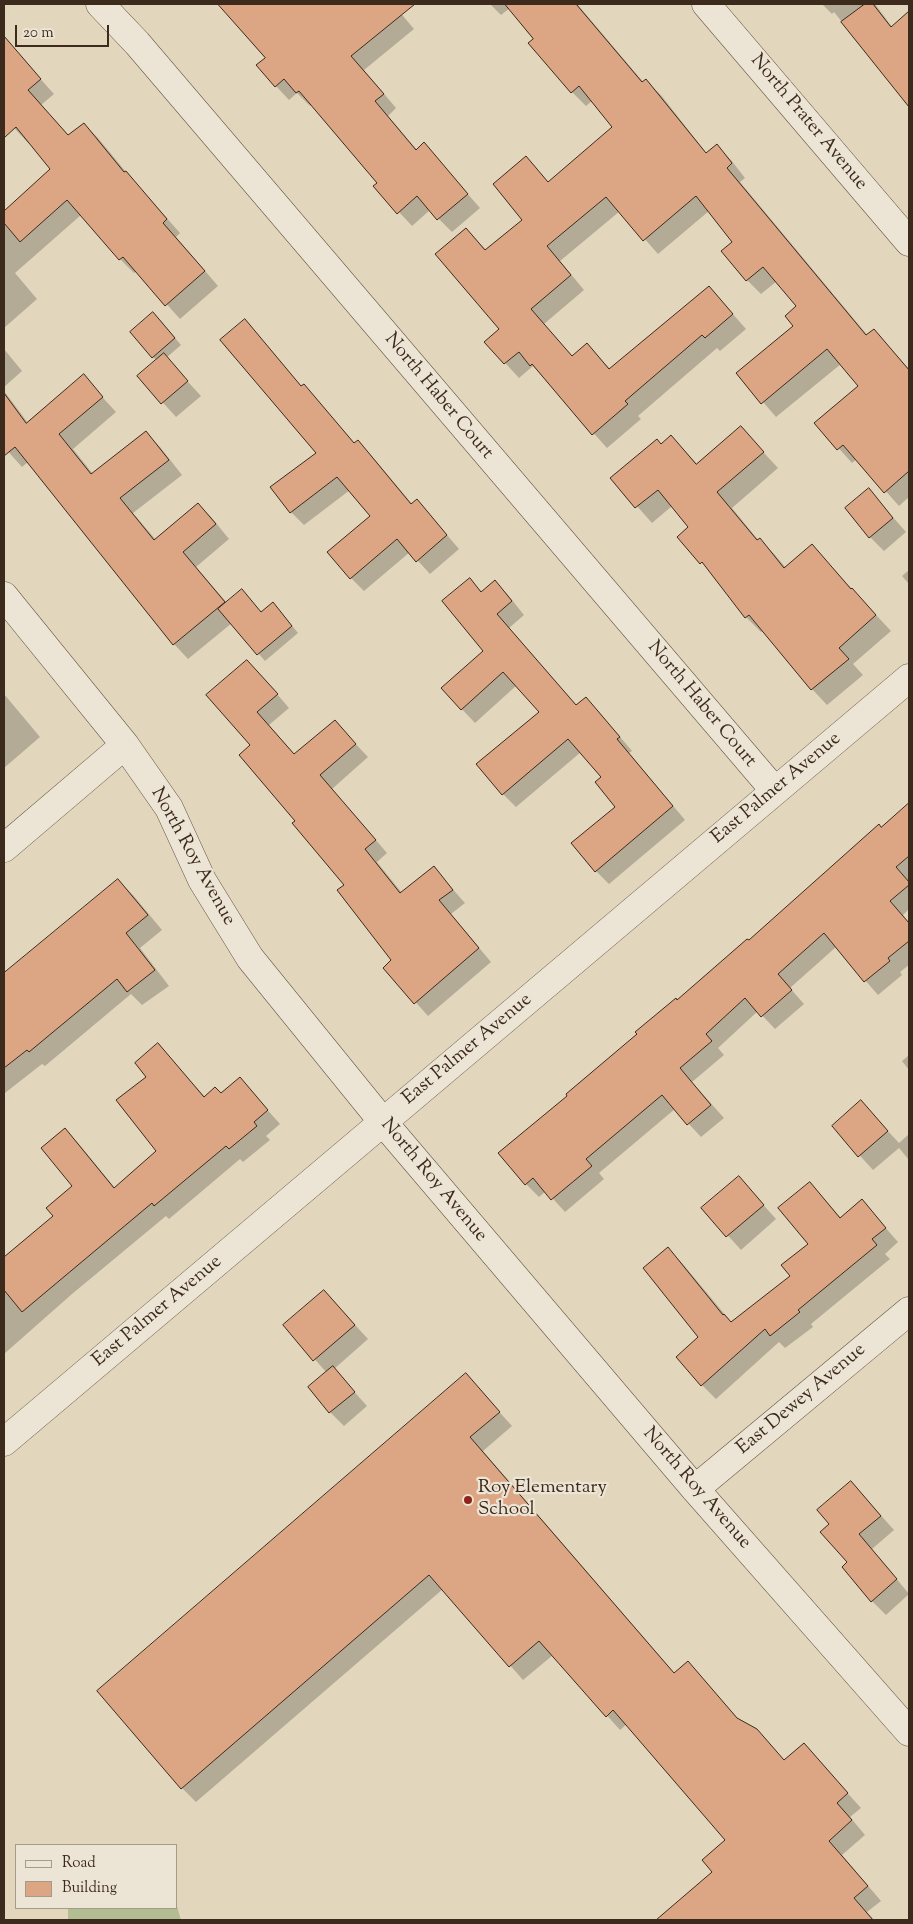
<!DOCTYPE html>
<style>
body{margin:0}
#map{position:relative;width:913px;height:1924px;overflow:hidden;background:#e2d6bd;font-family:"Sorts Mill Goudy",serif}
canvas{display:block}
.frame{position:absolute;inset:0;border:5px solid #3c2a1c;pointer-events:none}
.legend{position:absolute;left:15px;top:1844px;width:162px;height:65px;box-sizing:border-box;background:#ece4d4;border:1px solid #a69a8a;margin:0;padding:6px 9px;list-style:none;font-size:15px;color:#3c2a1c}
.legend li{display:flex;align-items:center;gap:10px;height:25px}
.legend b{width:25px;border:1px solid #a69a8a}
.scale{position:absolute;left:15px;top:25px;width:94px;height:22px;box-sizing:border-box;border:2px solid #3c2a1c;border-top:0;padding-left:6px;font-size:15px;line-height:18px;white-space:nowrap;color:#3c2a1c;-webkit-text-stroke:4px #ece4d4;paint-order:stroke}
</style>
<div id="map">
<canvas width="913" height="1924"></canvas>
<div class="frame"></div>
<ul class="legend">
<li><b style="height:6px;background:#ece4d4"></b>Road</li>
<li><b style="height:14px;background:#dca685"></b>Building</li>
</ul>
<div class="scale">20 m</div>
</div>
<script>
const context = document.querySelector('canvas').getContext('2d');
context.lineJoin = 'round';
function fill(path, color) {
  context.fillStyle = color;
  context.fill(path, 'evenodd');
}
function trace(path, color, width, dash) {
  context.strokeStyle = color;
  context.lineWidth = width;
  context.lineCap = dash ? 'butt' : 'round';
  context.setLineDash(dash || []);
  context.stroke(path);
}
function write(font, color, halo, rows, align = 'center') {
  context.font = font + ' "Sorts Mill Goudy",serif';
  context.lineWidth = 4.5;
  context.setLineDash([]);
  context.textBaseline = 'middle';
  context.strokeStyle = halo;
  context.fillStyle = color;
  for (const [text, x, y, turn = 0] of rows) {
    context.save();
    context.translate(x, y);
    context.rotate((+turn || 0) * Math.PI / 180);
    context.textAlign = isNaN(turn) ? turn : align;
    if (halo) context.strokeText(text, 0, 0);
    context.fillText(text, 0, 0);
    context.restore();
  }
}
const green = new Path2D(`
 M176,1903L181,1920H68V1908H176Z`);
const shadow = new Path2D(`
 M220,4H329L335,11L343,4H393L414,29L364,70L396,108L388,116L417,150L424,144L480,208L452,232L430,210L412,226L375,186L378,183L312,104L310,106L297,93L289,100L276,86L266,58Z
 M490,4H579L578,5L644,83L646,81L661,95L707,154L717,146L731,160L745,178L740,182L868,336L874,330L909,369V497L899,506L857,459L852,463L816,423L860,386L841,364L776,417L738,373L795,326L798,306L777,281L761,294L747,280L733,243L709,211L658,254L620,211L560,261L584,290L544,324L573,357L587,344L610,369L709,287L746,329L720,351L717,348L638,416L641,419L607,448L533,366L519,378L486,342L501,329L466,229L486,250L524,220L526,158L549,183L614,128L593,100L586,106L572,92L535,39L510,8L501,15Z
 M822,4H875L892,27L909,13V105L834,12L832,14Z
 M10,45L54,94L41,105L69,136L84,124L98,138L126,172L180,233L176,237L218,286L180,319L137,271L134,273L120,259L81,215L15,273L37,299L4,328V212L52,169L30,142L28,143L4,117V51Z
 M160,320L181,345L166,358L201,396L176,417L139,376L157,361L153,357Z
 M245,321L302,387L304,386L316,398L355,444L358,442L371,455L412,504L417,501L429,514L459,549L430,574L410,552L364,591L351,578L329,553L372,516L350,490L304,525L291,512L318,453Z
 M4,349L22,371L4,387Z
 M83,376L116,412L73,449L93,474L146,433L160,447L182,475L133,513L156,540L198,504L212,518L229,539L196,567L227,603L262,613L280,611L298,633L265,661L232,623L188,659L174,644L28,462L22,467L4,447V391L28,423Z
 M741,428L778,468L732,508L759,541L760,539L775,555L786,568L812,546L891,631L853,664L863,675L827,705L812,689L763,631L761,632L746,617L716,578L679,537L690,527L672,506L652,523L612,478L661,445L671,436L698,465Z
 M869,490L906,532L884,551L870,537Z
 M909,570V584L902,576Z
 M470,580L482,592L495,582L508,595L524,615L509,628L577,706L586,699L599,712L632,751L629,753L685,820L609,884L596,871L617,807L602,777L581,752L516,807L503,794L541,712L517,685L475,723L442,688L485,651Z
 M260,674L289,708L269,725L295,755L335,722L368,757L332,789L387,853L377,862L402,893L434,868L465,903L451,914L491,962L428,1016L385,968L393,961L345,885L296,821L252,746Z
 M4,694L40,737L4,768Z
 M909,805V909L903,915L909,923V965L900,972L902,975L878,995L836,947L790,988L804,1004L775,1029L758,1011L718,1048L724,1055L692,1082L724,1118L701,1137L675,1109L599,1173L604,1179L565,1212L546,1191L539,1197L526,1184L569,1096L677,1001Z
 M118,880L133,895L162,930L140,948L169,986L142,1005L131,994L45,1066L42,1064L5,1093L4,975Z
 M158,1045L205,1097L221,1094L240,1079L280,1124L266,1136L270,1140L243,1162L240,1159L169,1219L166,1216L72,1294L4,1354V1259L55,1216L74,1186L64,1130L78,1143L115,1188L158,1152L148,1077Z
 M909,1055V1070L902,1061Z
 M861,1102L899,1143L909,1134V1160L899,1148L873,1170L833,1126Z
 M739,1178L776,1219L741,1250L703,1208Z
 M810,1183L841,1218L862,1201L898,1242L885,1254L890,1259L811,1324L813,1327L785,1348L779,1342L716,1399L702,1385L700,1337L668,1249L682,1263L732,1323L792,1277L810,1244Z
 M324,1291L368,1339L334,1369L367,1406L344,1426L330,1412L326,1372L285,1325Z
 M466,1375L512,1426L483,1451L675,1674L688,1663L740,1721L756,1730L785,1761L804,1745L861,1808L850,1817L865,1835L842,1855L881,1901L867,1912L874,1920H658L714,1872L727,1840L627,1724L620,1730L553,1655L523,1680L443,1589L196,1802L182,1788Z
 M851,1482L894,1530L872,1549L909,1594L886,1615L872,1601L848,1563L831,1524Z`);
const building = new Path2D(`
 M218,4H415L351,56L384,94L375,101L416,150L424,142L468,194L437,220L417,196L397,214L373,186L377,183L299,91L296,93L284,79L275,87L256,65L265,58Z
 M505,4H576L642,82L646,79L706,153L717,144L732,163L727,168L866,335L874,329L909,370V471L884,493L843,445L837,450L814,423L858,386L827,349L761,404L736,373L793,326L785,316L796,306L763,267L746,281L721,251L732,242L696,196L643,241L606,197L547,246L571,275L531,309L572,356L587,343L609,369L709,286L733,314L705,338L702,335L625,401L628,404L592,435L532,364L530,366L519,352L504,364L484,342L499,329L435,254L466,228L485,250L522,220L493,184L526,156L548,182L612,127L579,86L571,93L528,43L533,39Z
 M865,4H873L891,27L909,11V107L841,22Z
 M4,36L41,79L28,90L68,135L84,123L124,172L126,171L167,219L163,223L205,271L165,306L123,257L119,260L67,200L20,242L4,223V211L50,169L16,127L4,138Z
 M153,312L175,338L152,358L130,332Z
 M245,319L301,386L304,384L354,443L358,440L411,504L417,499L447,535L416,562L397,539L350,579L327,552L370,516L337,477L290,513L270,487L316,453L220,340Z
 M164,353L188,381L161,404L137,376Z
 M84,374L103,397L59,434L91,474L146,431L169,460L120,498L154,540L198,503L216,524L183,552L225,602L173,645L15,447L4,456V393L26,423Z
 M741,426L764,452L717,492L757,540L760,538L784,568L812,544L851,589L852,588L876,615L839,648L849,659L811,690L749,615L745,618L702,562L700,564L677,537L688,527L658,490L635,508L610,478L657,439L661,444L671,435L696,464Z
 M869,488L893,518L869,538L845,508Z
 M470,578L481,592L495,580L512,601L497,614L576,705L586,697L620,737L617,739L673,806L595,872L571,843L615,807L595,782L601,777L568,739L502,795L476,764L539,712L503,672L461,710L441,688L483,651L442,601Z
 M242,589L261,612L273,602L292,626L257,655L218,609Z
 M247,660L278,694L257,712L294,754L335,720L356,744L320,775L376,840L365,849L400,893L434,866L453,890L439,900L479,948L414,1004L383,968L391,960L337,890L344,885L292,823L295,821L239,755L250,745L206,695Z
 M909,803V856L896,867L909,882V885L890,901L909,923V941L888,958L890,961L864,982L824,933L778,974L792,990L761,1017L745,998L706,1034L712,1041L680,1068L711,1105L687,1125L662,1095L586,1159L592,1166L551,1200L533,1178L525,1185L498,1153L567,1096L566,1094L637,1034L635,1032L676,998L677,1000L747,939L749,940L879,824L881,827Z
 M118,879L148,915L126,933L155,970L127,992L117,979L29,1052L27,1050L4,1068V973Z
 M158,1043L204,1097L215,1087L221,1093L240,1077L268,1110L254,1122L257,1126L229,1149L226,1146L154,1206L152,1203L22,1312L4,1290V1257L53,1216L46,1208L72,1186L41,1148L65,1128L114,1188L156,1151L116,1100L146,1077L135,1063Z
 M861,1100L888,1131L858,1157L832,1126Z
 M739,1176L764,1205L726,1237L701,1208Z
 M810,1182L840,1218L862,1199L886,1228L872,1239L877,1245L798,1310L800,1312L770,1336L765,1329L701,1386L676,1357L698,1337L643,1268L668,1247L723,1315L724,1314L731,1322L790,1276L781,1265L808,1244L778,1208Z
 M324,1290L355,1325L313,1361L283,1325Z
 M333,1366L355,1392L329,1413L308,1387Z
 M466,1373L500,1412L470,1437L674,1673L688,1661L737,1718L757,1729L784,1760L804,1743L848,1793L837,1803L852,1820L829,1841L868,1886L854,1898L873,1920H656L712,1872L702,1860L725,1840L613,1710L606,1717L539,1641L509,1667L429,1575L181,1789L97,1691Z
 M851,1481L881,1516L859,1534L897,1579L871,1602L842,1567L847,1562L820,1532L829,1524L817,1510Z`);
const street = new Path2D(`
 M100,4L137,43L775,791
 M706,4L909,242
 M4,596L125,745L169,808L202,880L250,958L383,1122L695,1489L909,1732
 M4,848L125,745
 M4,1442L909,678
 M695,1489L909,1311`);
const markers = [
 [468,1500,5,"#8f2418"]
];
const streetNames = [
 ["North Prater Avenue",808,123,50],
 ["North Haber Court",438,397,50],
 ["North Haber Court",701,705,50],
 ["East Palmer Avenue",777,789,-40],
 ["North Roy Avenue",192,857,61],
 ["East Palmer Avenue",468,1050,-40],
 ["North Roy Avenue",433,1181,50],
 ["East Palmer Avenue",158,1312,-40],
 ["East Dewey Avenue",802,1400,-40],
 ["North Roy Avenue",696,1489,49]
];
const poiNames = [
 ["Roy Elementary",478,1489],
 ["School",478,1511]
];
fill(green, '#b2be92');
fill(shadow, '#0003');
fill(building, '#dca685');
trace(building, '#3c2a1c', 1);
trace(street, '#654', 29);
trace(street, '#ece4d4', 28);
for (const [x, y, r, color] of markers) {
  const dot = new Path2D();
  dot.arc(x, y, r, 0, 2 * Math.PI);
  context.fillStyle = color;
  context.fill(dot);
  trace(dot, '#ece4d4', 2);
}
write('19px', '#3c2a1c', '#ece4d4', streetNames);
write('19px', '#3c2a1c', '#ece4d4', poiNames, 'left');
</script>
